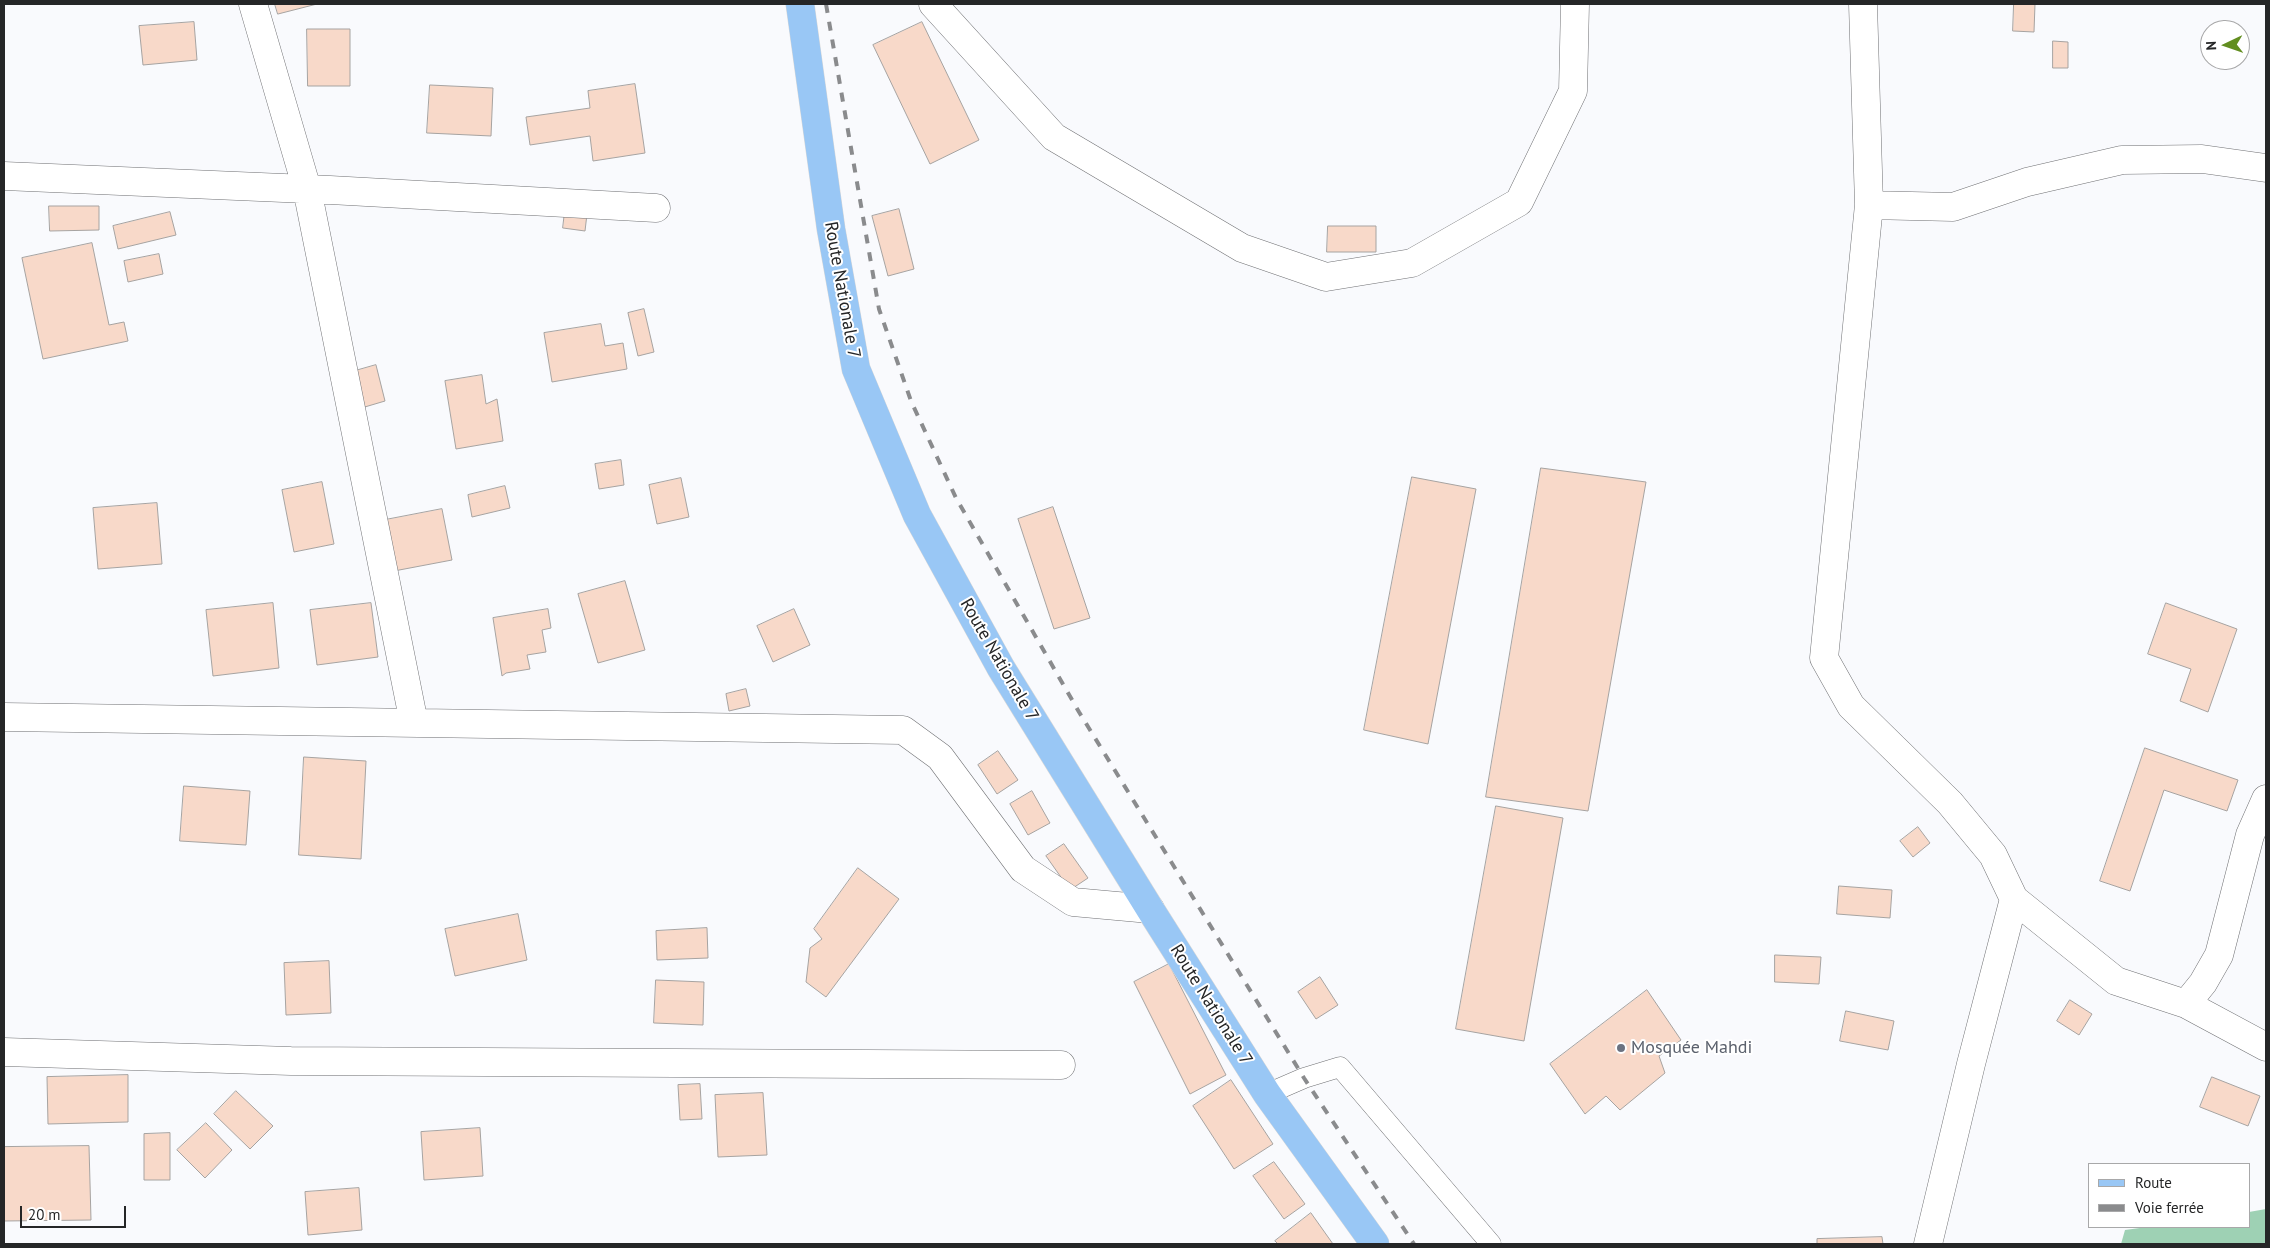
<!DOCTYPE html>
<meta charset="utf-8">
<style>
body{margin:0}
#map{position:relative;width:2270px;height:1248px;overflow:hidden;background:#f9fafd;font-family:"PT Sans",sans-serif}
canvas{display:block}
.frame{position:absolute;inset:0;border:5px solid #252627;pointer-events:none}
.legend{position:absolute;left:2088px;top:1163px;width:162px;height:65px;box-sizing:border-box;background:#fff;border:1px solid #a8a8a9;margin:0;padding:6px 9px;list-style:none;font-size:15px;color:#252627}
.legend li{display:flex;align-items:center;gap:10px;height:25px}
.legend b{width:25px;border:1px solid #a8a8a9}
.north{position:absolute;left:2200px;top:20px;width:50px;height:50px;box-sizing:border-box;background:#fff;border:1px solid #a8a8a9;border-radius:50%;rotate:267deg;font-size:14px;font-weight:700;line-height:20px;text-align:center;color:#252627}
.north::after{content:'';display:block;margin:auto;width:18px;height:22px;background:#628e20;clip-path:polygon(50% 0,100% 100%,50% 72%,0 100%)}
.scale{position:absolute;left:20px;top:1206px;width:106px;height:22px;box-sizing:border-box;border:2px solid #252627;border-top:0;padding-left:6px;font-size:15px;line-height:18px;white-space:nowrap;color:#252627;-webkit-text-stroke:4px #fff;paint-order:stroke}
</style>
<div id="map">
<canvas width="2270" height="1248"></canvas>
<div class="frame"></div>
<ul class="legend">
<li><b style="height:6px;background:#99c7f5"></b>Route</li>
<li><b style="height:6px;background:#8a8b8d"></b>Voie ferrée</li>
</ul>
<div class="north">N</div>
<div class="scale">20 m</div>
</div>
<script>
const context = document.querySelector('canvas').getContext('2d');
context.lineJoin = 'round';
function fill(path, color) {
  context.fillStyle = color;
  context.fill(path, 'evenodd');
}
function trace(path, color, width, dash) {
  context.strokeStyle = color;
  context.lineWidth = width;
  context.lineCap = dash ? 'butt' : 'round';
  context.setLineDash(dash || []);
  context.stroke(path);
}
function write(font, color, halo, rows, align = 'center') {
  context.font = font + ' "PT Sans",sans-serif';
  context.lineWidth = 4;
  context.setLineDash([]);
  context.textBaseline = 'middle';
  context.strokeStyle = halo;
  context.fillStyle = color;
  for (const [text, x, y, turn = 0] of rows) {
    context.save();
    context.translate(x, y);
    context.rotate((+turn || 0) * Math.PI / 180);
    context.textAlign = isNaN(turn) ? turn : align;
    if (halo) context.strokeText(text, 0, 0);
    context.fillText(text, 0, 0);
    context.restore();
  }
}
const forest = new Path2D(`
 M2266,1209V1244H2121L2125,1230L2147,1227H2249V1212Z`);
const building = new Path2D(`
 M275,4H317L278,14Z
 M2014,4H2035L2034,32L2013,31Z
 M194,22L197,60L143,65L139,26Z
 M922,22L979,140L930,164L873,45Z
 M307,29H350V86H308Z
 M2053,41L2068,42V68H2053Z
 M635,84L645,153L593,161L590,136L530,145L526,117L590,108L588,91Z
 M430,85L493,88L491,136L427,133Z
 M49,206H99V230L50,231Z
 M899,209L914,269L888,276L872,216Z
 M565,211L587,214L585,231L563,228Z
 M170,212L176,235L118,249L113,226Z
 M1328,226H1376V252H1327Z
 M92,243L109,325L124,322L128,341L43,359L22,258Z
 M159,254L163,274L128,282L124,261Z
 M644,309L654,352L638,356L628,313Z
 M601,324L605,346L623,343L627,369L552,382L544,333Z
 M376,365L385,401L358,409L348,373Z
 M482,375L486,404L497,399L503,441L456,449L445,381Z
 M621,460L624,485L599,489L595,464Z
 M1541,468L1646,482L1588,811L1486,797Z
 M1412,477L1476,489L1428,744L1364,730Z
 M681,478L689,517L657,524L649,485Z
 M322,482L334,544L294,552L282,490Z
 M505,486L510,508L472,517L468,495Z
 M157,503L162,564L98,569L93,508Z
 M1053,507L1090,618L1054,629L1018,519Z
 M442,509L452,560L394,571L385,520Z
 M625,581L645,650L598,663L578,594Z
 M273,603L279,668L213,676L206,610Z
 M371,603L378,657L317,665L310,610Z
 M2166,603L2237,629L2208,712L2180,701L2191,669L2148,654Z
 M548,609L551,628L542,630L546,652L527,655L530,669L506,673L502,676L493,618Z
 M794,609L810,645L773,662L757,626Z
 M746,689L750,706L729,711L726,694Z
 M2145,748L2238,780L2227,811L2164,790L2130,891L2100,881Z
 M998,751L1018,780L997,794L978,765Z
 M304,757L366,761L361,859L299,855Z
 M184,786L250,791L246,845L180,841Z
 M1032,791L1050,823L1028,835L1010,804Z
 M1496,806L1563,818L1524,1041L1456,1029Z
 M1918,827L1930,843L1913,857L1900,841Z
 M1064,844L1088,878L1070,890L1046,856Z
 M858,868L899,899L826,997L806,982L810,948L822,939L814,929Z
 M1839,886L1892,890L1890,918L1837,914Z
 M518,914L527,960L455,976L445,929Z
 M707,928L708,958L657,960L656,931Z
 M1775,955L1821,957L1819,984L1775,982Z
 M329,961L331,1013L286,1015L284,963Z
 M1169,964L1226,1075L1190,1094L1134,982Z
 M1320,977L1338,1005L1316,1019L1298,992Z
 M656,980L704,982L703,1025L654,1023Z
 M1647,990L1681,1040L1659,1056L1665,1073L1620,1110L1606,1096L1585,1114L1550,1064Z
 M2070,1000L2092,1014L2079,1035L2057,1021Z
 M1846,1011L1894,1021L1888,1050L1840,1041Z
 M128,1075V1122L48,1124L47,1077Z
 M2212,1077L2260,1096L2248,1126L2200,1107Z
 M1231,1080L1273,1144L1234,1169L1193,1106Z
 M700,1084L702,1119L680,1120L678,1085Z
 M236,1091L273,1126L250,1149L214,1114Z
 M763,1093L767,1155L718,1157L715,1095Z
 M206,1123L232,1150L205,1178L177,1150Z
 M480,1128L483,1176L424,1180L421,1132Z
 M170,1133V1180H144V1134Z
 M89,1146L91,1220L4,1221V1147Z
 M1274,1162L1305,1204L1284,1219L1253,1176Z
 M359,1188L362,1230L308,1235L305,1192Z
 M1311,1213L1333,1244H1278L1275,1241Z
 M1882,1237L1883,1244H1817V1239Z`);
const service = new Path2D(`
 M1267,1094L1304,1078L1340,1067L1491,1244`);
const minor = new Path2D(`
 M253,4L307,189L414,723
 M933,4L1054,137L1242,248L1326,277L1412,263L1519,202L1573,91L1575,4
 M1863,4L1869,205L1824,658L1851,706L1950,803L1993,855L2014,899L2116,981L2186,1004L2266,1047
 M4,176L330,190L656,208
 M1869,205L1953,207L2027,182L2122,160L2202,159L2266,168
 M4,717L903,730L940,757L1023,869L1073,902L1150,909
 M2186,1004L2203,983L2219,955L2250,835L2266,799
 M4,1052L291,1061L1061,1065
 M1928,1244L1971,1064L2014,899`);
const primary = new Path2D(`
 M800,4L831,229L856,369L917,515L1001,668L1150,909L1267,1094L1375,1244`);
const rail = new Path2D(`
 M826,4L879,309L911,401L956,498L1079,712L1304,1078L1414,1244`);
const markers = [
 [1621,1048,5,"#6b7280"]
];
const streetNames = [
 ["Route Nationale 7",842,290,80],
 ["Route Nationale 7",999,660,60],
 ["Route Nationale 7",1211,1005,58]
];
const worshipNames = [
 ["Mosquée Mahdi",1631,1048]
];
fill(forest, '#9ed1b4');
fill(building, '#f8d9c9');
trace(building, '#a6a3a1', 1);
trace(service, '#707174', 21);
trace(minor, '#707174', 29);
trace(primary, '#d8d8d8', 29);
trace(service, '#fff', 20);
trace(minor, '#fff', 28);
trace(primary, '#99c7f5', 28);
trace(rail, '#8a8b8d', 4, [9, 9]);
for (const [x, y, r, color] of markers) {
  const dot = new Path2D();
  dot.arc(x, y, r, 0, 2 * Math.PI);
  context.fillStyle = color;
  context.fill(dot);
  trace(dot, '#fff', 2);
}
write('18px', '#252627', '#fff', streetNames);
write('18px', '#5b616d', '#fff', worshipNames, 'left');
</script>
